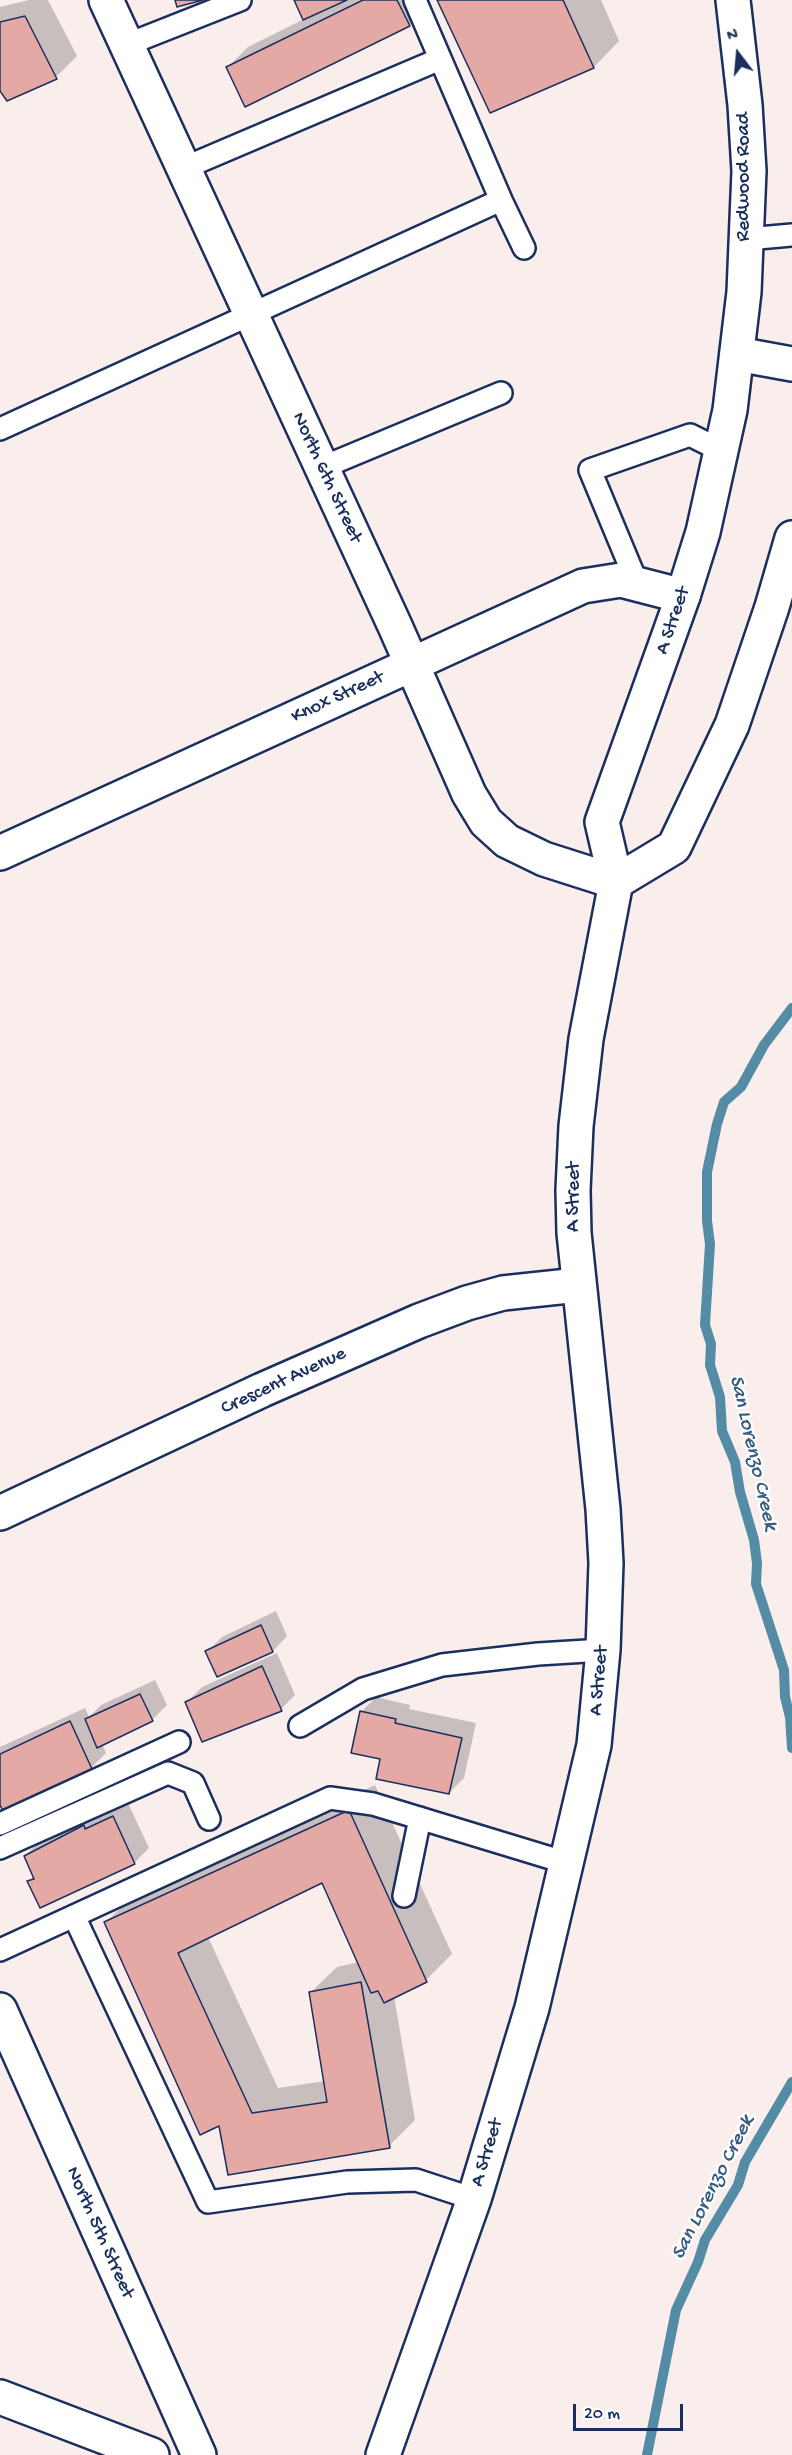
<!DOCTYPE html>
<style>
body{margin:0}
#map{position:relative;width:792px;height:2455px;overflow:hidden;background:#faeeed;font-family:"Gochi Hand",sans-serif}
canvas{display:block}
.north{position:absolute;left:708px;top:24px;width:60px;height:60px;-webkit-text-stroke:4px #fff;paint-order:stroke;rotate:344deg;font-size:16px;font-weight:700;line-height:24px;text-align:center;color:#1b2f5e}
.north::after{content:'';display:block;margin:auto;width:21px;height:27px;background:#1b2f5e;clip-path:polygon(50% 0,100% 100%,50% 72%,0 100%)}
.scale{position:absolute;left:573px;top:2404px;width:110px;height:27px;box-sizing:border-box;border:3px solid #1b2f5e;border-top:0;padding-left:8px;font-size:18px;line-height:21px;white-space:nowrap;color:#1b2f5e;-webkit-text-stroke:4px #fff;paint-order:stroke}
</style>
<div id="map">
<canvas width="792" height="2455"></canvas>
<div class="north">N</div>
<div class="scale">20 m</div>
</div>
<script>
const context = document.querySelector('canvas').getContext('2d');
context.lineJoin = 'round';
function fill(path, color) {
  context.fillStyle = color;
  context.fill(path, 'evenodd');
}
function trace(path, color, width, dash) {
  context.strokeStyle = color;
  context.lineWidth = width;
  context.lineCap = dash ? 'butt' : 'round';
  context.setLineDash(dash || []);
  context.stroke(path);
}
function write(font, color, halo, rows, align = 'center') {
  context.font = font + ' "Gochi Hand",sans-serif';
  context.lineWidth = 4.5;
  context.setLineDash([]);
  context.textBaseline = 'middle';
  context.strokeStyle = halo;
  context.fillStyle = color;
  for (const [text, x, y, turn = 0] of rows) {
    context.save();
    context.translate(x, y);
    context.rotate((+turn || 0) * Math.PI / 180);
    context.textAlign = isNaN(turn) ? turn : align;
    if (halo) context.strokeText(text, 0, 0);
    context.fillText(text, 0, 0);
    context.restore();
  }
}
const shadow = new Path2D(`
 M29,0H48L77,56L56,77L7,99L0,88V7Z
 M295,0H428L430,4L409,25L227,68L248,47L304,19Z
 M439,0H601L619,41L594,67L491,111Z
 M276,1611L287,1636L273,1651L207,1652L222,1637Z
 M277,1653L295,1695L281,1709L187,1702L202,1687Z
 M155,1680L167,1705L152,1720L102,1744L106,1753L91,1768L0,1801V1747L85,1708L89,1717L101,1705Z
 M376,1697L410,1705L409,1709L476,1723L464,1778L449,1793L361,1712Z
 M375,1785L452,1954L426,1980L394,1996L415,2120L389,2146L220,2124L106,1922L132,1897ZM323,1881L359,1962L337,1967L311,1992L325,2081L278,2088L208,1937Z
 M128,1803L149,1848L134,1863L29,1881L34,1876L25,1856L40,1841L99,1811L100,1815Z`);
const stream = new Path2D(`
 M792,1008L764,1045L741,1087L724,1102L717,1124L707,1172V1221L710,1244L705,1325L711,1344L710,1365L720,1397L722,1431L735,1462L740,1492L754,1540L757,1563L756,1584L784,1670L785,1697L790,1717L792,1748
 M647,2455L676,2310L698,2262L705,2240L738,2185L745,2162L792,2082`);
const building = new Path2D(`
 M175,0H203L177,7Z
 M294,0H347L303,20Z
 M363,0H397L410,26L245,107L226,67Z
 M437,0H563L594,68L490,113Z
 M25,16L57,79L7,101L0,91V22Z
 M261,1625L273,1652L217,1677L205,1651Z
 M262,1666L282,1711L202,1742L185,1702Z
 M140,1694L153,1721L97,1748L85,1719Z
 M360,1711L396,1719L395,1723L462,1738L449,1794L376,1779L380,1759L351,1753Z
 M70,1721L92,1769L3,1811L0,1805V1754Z
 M349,1810L427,1982L384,2003L378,1991L371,1993L322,1883L178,1953L252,2113L327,2102L309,1992L361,1982L390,2148L228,2175L219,2126L200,2135L104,1922Z
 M113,1816L135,1864L40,1908L27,1881L34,1879L24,1856L84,1825L85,1829Z`);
const service = new Path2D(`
 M126,45L240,0
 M184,168L440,59
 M501,200L524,248
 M747,239L792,235
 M0,429L501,200L415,0
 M321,468L501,393
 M637,583L590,470L690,435L722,451
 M300,1726L363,1689L442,1665L538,1654L603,1650
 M0,1824L179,1742
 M0,1848L168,1773L193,1783L209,1819
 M404,1896L420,1818
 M74,1916L208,2202L347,2182L416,2180L474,2199
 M0,1950L330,1798L373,1804L567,1863`);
const minor = new Path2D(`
 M106,0L395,626L469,794L486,822L507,841L544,859L616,882
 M737,354L792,364
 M0,853L583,586L621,580L683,596
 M0,1513L262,1390L419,1321L467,1303L503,1293L578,1285
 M0,2010L199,2455
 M0,2397L152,2455`);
const secondary = new Path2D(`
 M616,882L674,847L732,725L772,607L792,538
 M383,2455L474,2199L532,2008L594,1745L603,1650L606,1563L603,1509L574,1233L573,1190L576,1126L586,1039L616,882L602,822L683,596L703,532L730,410L744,292L749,171L745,105L733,0`);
const streetNames = [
 ["Redwood Road",745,177,-90],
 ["North 6th Street",326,478,65],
 ["A Street",674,621,-71],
 ["Knox Street",338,698,-25],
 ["A Street",575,1197,-90],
 ["Crescent Avenue",284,1382,-25],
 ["A Street",600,1681,-85],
 ["A Street",488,2153,-73],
 ["North 5th Street",99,2233,66]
];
const waterNames = [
 ["San Lorenzo Creek",752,1453,77],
 ["San Lorenzo Creek",714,2188,-63]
];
fill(shadow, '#0003');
trace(stream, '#548ca5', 10);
fill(building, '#e4a9a5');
trace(building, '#1b2f5e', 1.5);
trace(service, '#1b2f5e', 26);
trace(minor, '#1b2f5e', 38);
trace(secondary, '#1b2f5e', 38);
trace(service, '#fff', 21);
trace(minor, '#fff', 33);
trace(secondary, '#fff', 33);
write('20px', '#1b2f5e', '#fff', streetNames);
write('italic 21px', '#385e82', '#fff', waterNames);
</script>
